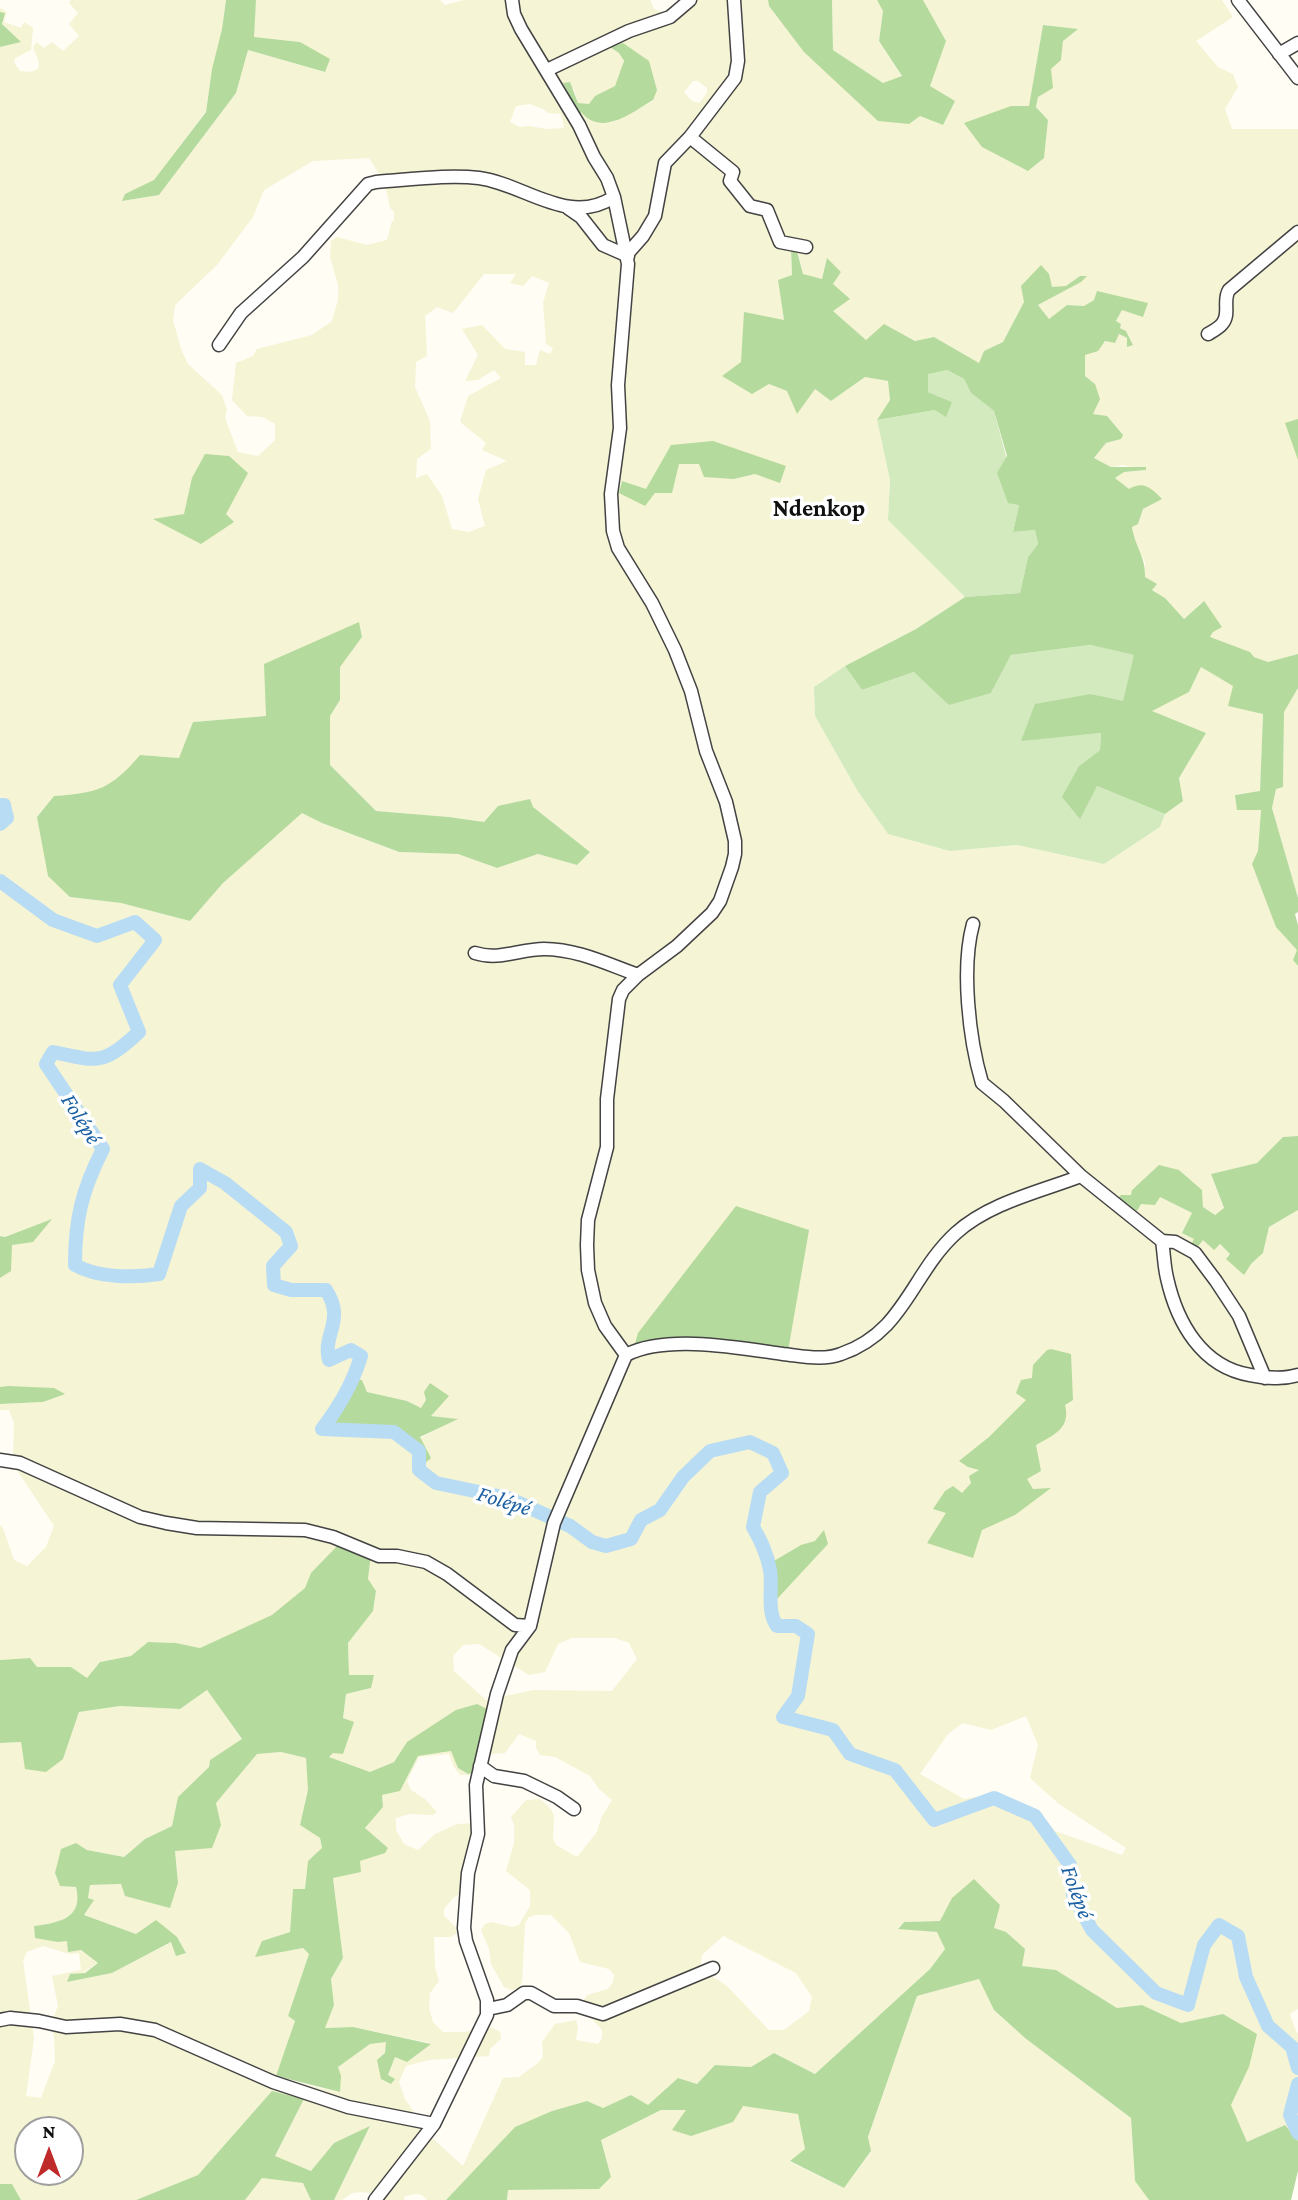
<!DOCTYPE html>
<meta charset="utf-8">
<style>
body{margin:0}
#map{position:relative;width:1298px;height:2200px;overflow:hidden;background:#fffdf4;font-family:"Crimson Pro",serif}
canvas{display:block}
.north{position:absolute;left:14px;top:2116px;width:70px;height:70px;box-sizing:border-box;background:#fff;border:2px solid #9f9f9f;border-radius:50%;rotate:0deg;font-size:19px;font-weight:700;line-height:28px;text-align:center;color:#101010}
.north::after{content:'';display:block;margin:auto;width:24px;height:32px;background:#bf2a2a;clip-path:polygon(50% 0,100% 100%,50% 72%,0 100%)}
</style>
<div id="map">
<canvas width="1298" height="2200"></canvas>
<div class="north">N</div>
</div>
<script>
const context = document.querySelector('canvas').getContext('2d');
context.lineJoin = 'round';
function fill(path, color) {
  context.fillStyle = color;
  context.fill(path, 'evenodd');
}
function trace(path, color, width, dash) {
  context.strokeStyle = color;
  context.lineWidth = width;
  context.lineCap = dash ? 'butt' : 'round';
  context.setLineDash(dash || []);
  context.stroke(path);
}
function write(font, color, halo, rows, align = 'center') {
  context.font = font + ' "Crimson Pro",serif';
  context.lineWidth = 7;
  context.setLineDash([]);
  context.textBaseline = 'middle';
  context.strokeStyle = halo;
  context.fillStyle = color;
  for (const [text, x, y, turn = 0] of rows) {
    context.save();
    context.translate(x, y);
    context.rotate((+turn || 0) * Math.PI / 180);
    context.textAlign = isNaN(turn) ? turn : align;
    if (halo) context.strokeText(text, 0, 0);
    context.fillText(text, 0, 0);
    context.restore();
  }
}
const farmland = new Path2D(`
 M71,0H226L222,29L212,70L206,111L154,181L125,194L123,201L159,195L236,93L248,50L324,72L301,42L253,37L256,0H440L445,5L464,0H650L654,9L663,12L681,0H768L769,6L920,116L943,125L929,86L946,41L923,0H1222L1233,17L1196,41L1218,67L1233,74L1238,87L1225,109L1232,129H1298V654L1268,662L1254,657L1250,652L1220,642L1210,638L1213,632L1203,601L1184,619L1165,598L1151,589L1145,577V562L1134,542L1132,527L1138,524L1143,509L1161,499L1129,489L1115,478L1124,472L1145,470L1123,465L1111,467L1094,458L1106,443L1121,439L1093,414L1095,384L1085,376V355L1118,334L1127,338L1133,345L1126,331L1120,328L1116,321L1122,310L1147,304L1094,300L1084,306L1067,305L1049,319L1038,305L1081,282L1080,276L1066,286L1052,288L1024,302L1003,342L984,351L979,363L934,337L916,341L884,325L866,340L833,311L832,284L841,272L827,259L822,280L803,274L798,252L791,250L792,275L778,280L784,320L769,384L787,391L815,389L831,401L865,377L888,381L890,400L877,420L890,480L888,520L965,597L916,629L845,666L814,687L815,716L857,790L888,834L950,851L1017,845L1104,864L1160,827L1165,814L1183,801L1179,778L1206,733L1151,711L1189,692L1201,667L1234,686L1229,706L1263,713L1260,792L1235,794L1261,809L1258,851L1276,927L1298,950L1293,960L1298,966V1136L1283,1137L1257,1163L1211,1174L1224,1209L1214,1215L1203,1207L1202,1190L1179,1170L1145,1180L1132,1189L1141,1204L1160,1197L1193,1214L1203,1240L1219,1244L1230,1254L1226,1258L1251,1264L1263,1253L1269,1227L1298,1210V2009L1290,2014L1296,2031L1298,2033V2141L1284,2125L1247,2143L1231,2105L1249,2067L1223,2014L1181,2023L1142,2005L1117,2008L1056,1970L1021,1966L994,1928L952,1898L941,1921L903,1922L898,1928L938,1932L945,1949L930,1969L815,2074L774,2053L751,2067L715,2065L697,2084L678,2078L648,2105L631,2095L603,2108L587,2101L552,2111L515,2127L446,2200H427L422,2195L415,2194L405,2196L404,2200H378V2198L371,2193L361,2192L352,2193L342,2200H334L370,2127L334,2143L312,2171L275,2157L304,2099L272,2091L198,2175L136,2200H21L12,2184H0V1743L21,1742L63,1759L79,1712L120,1706L180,1709L207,1690L242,1740L210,1760L209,1767L179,1797L172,1826L145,1839L124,1857L87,1850L76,1843L55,1873L60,1885L76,1887L79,1898L74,1912L57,1923L34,1927L35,1938L68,1941L98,1963L68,1982L112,1973L172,1942L186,1953L177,1937L136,1934L84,1915L94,1900L88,1898L90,1885L178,1883L175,1851L221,1825L216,1803L257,1754L281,1752L306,1758L309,1790L300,1825L320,1838L322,1848L308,1861L305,1890L293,1889L290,1932L262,1941L256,1956L303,1948L309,1954L288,2016L295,2021L277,2076L301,2084L339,2092L337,2067L370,2044L386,2041L388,2075L395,2057L430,2043L353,2027L324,2028L334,2005L331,1979L343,1958L333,1877L360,1872V1861L388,1848L365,1828L383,1807L382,1795L400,1791L418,1756L452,1751L458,1768L468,1774L484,1771L485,1734L407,1742L394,1762L370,1772L329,1757L353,1722L343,1718L346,1694L371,1688L374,1675H349L348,1643L373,1611L376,1591L368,1579L371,1554L311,1573L305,1588L272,1616L200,1648L176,1643L148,1642L131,1656L100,1662L87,1678L71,1667H37L30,1658L0,1660V1525L3,1528L14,1560L27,1566L46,1547L54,1526L13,1464L14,1423L9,1410H0V1404L43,1402L54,1388L0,1387V1278L11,1270V1245L50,1220L5,1237L0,1236V47L20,42L2,23L5,13L0,12V8L7,12L4,22L21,28L24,22L33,28L31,50L15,58L14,62L20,71L31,72L38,69L39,62L33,47L36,42L44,48L52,42L63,51L79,36L69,24L78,13L69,3ZM1043,25L1077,29L1063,41L1061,59L1051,69L1052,87L1038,97L1036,106L1048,120L1044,158L1028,170L1029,107ZM611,47L649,61L653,101L611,123L579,109L576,114L563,84L574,89L578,103L589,105L595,96L615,87L624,62L619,53ZM693,81H698L707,88V93L699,103L692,101L684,92ZM530,104L543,109L548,113L561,114L564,128L546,129L529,126L520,127L510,122L516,106ZM369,158L385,183L390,208L394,212V221H392L387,240L367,245L337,237L331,241L330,257L338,285V300L332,321L312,335L257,349L253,356L236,363L232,400L247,416L262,417L275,424V440L258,456L238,452L225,418L227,410L222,395L188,364L181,349L173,320L175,305L217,265L253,217L264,190L313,161ZM484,274H516L510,283L523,286L532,276L549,283L543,303L546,344L553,348L550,354L540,350L536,365H525V352L505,349L482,325L462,329L478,355L465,381L478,380L494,370L501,378L468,396L460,422L486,443L482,450L507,461L486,470L478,499L485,526L469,532L452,529L442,496L427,474L416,478L417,459L431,449L430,421L415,387L416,362L427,356L425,316L437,307L453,313ZM671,445L786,466L780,482L755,474L734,479L699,464H679L655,492L619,493L622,481L646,490ZM184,514H226L233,522L154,520ZM359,623L362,637L339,667L340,700L330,716V765L376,811L449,817L484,822L498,806L533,807L590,852L577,865L538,854L497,868L458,854L398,852L322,823L302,812L223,883L190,921L121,903L70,897L43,839L37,817L54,796L90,793L120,779L140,755L179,758L193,722L266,716ZM352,1379L362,1380L367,1392L407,1401L421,1409L427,1400L431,1416L456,1419L413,1442L397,1427L350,1426L330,1418L344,1401ZM572,1638H615L629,1643L637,1659L612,1691L534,1690L486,1700L454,1671L453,1656L463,1645L479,1644L529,1675L545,1672L558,1644ZM1026,1716L1038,1745L1030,1778L1059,1804L1126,1848L1122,1855L1055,1831L1036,1809L995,1794L964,1799L920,1774L948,1734L963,1723L991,1730ZM519,1734L536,1741V1748L540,1755L555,1757L590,1776L599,1789L612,1800L601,1818L597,1832L577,1857L556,1845L553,1838L554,1816L551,1809L540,1799L526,1800L511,1817L514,1825V1843L506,1871L530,1890V1906L519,1925L512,1927L491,1922L485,1924L481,1930L489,1949L491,1964L504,1987L511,1990L519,1988L522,1982L525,1923L529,1917L536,1915H551L569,1933L580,1962L609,1969L614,1975L613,1982L608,1989L587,1995L583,2001L585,2016L592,2019L602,2030V2038L598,2044L576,2040L578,2027L576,2020L555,2024L542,2042L543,2057L538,2063L519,2077L503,2078L463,2166L431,2137L405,2099L399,2082L406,2066L429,2060L489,2056L490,2049L501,2039L500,2032L493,2028L487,2027L465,2032H443L433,2022L429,2008L430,1993L439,1981L435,1967L434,1937H450L457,1934L455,1926L444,1916V1909L453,1898L466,1890L478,1823L457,1824L435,1834L418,1850L404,1844L396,1830V1818L410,1814L433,1815L437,1812L425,1799L411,1790L407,1781L419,1757L449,1754L454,1767L460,1775H488L490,1754L505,1753ZM723,1936L796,1973L812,1997L809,2011L784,2030H769L726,1985L700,1969L702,1955ZM43,1946L70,1954L79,1953L81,1970L52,1976L58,2006L50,2025L54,2036L55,2061L41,2098L26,2096L34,2039L23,1960L27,1952ZM28,2130H70V2172H28Z
 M832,0H877L883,11L879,41L902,77L883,83L833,50Z
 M1298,688V898L1272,808L1276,789L1283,786L1284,712Z
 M979,1979L994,2010L1025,2038L1131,2118L1135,2181L1149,2200H507L508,2190L599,2189L611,2177L601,2140L661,2110L743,2106L798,2113L805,2149L790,2162L844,2188L871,2152L868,2138L917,1996Z
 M262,2178L304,2183L311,2200H245Z`);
const green = new Path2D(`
 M947,370L964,379L971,393L994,411L1019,505L1013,532L1035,530L1038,544L1028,557L1020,593L965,597L888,520L890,480L877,420L935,410L952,402L928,392V373Z
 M1092,645L1135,655L1123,702L1091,694L1022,740L1101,733L1100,750L1079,766L1097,786L1165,814L1160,827L1104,864L1017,845L950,851L888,834L857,790L815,716L814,687L845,666L862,690L914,672L991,693L1011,655Z`);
const forest = new Path2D(`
 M226,0H256L254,37L300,42L330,59L325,72L248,50L236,93L159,195L122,201L125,194L154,180L206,112L212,69L222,29Z
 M768,0H832L833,50L883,83L902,76L879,41L883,11L877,0H923L946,41L930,86L955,101L943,125L920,116L909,124L878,121L804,52L769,6Z
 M0,12L5,13L2,24L21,42L0,47Z
 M1043,25L1078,29L1063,41L1061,60L1051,69L1053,88L1038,97L1036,107L1048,120L1044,158L1028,171L982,147L964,123L1011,106H1029Z
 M623,43L649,61L657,90L653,100C631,113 602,137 581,112V119L563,83L570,82L578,103L589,104L595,96L615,86L624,61L619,53L610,47Z
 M791,249L797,251L803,274L822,279L827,258L841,272L833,284L850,299L833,311L866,340L884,324L915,341L934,337L979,363L984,351L1003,342L1024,302L1021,286L1041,265L1049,274L1052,287L1066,286L1080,276H1087L1081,282L1038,305L1049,319L1067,305L1084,306L1094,300L1097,291L1148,303L1143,317L1122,310L1116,321L1121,324L1120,328L1126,331L1133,345L1127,347V338L1119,334L1115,343L1105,341L1098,351L1085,355V376L1095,384L1100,399L1093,414L1107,416L1123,435L1121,439L1106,443L1094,458L1111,467H1146V470L1124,472L1115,478L1129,489C1144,480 1152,489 1162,499L1143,509L1138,524L1132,527C1135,547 1146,557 1145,577L1157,584L1152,590L1165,598L1184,619L1204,601L1222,627L1213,632L1210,637L1250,652L1254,657L1268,662L1298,654V688L1284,712L1283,787L1276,789L1272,808L1298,898V912L1295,914L1298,925V966L1293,960L1297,950L1276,927L1252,864L1258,851L1261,810H1237L1235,795L1260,791L1263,714L1228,706L1233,686L1201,667L1189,692L1152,711L1206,733L1179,778L1183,801L1165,814L1097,786L1080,819L1062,797L1079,766L1100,750L1101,733L1021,741L1035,704L1091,694L1123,701L1134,655L1091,645L1011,655L991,693L949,705L914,672L862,690L845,666L916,629L965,597L1020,593L1028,557L1038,544L1035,530L1013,532L1019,505L1008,503L997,473L1007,456L994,411L971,393L964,379L947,370L928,374V392L952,402L946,417L935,410L877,420L890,400L888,381L865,377L831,401L815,389L797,414L787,391L769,384L752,394L722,376L741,362L744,312L784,320L778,280L792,275Z
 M1298,419V460L1285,423Z
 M713,441L786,466L780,483L755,474L734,479L704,477L699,464H679L672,493H655L645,506L619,493L622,481L646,489L671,445Z
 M205,454L229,456L248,473L226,514L234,522L201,544L153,519L184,514L192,478Z
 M359,622L362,637L340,667V700L330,716V765L376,811L449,817L484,822L498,806L530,799L533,807L590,852L577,865L538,854L497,868L458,854L399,852L322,823L302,813L223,883L190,921L121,903L70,897L48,876L37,817L54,796C98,793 111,789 140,755L179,758L193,722L266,716L264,664Z
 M1298,1136V1210L1269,1227L1263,1253L1251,1264L1244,1275L1226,1259L1230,1254L1220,1244L1214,1250L1203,1240L1195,1250L1190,1246L1194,1239L1182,1233L1192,1213L1160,1197L1155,1205L1141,1204L1137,1211L1117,1199L1121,1195H1131L1132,1190L1159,1165L1179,1170L1202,1190L1203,1207L1215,1215L1224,1208L1211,1174L1257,1163L1283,1137Z
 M736,1206L809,1230L788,1351L728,1342L635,1344L638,1333Z
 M52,1219L33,1242L12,1245L11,1271L0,1278V1236L5,1237Z
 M1051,1349L1071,1354L1073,1400L1065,1405C1071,1428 1054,1435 1036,1445L1041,1471L1027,1479L1033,1489L1051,1488L1015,1515L982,1530L973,1558L927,1543L946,1513L933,1509L945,1491L953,1486L962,1493L971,1483L969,1476L979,1470L968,1467L959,1461L989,1437L1026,1400L1016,1393L1021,1380L1032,1378L1033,1365L1047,1350Z
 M352,1379L362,1380L367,1392L407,1401L421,1408L426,1400L424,1392L430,1383L449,1396L431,1416L458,1419L420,1437L431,1458L423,1465L413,1442L397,1427L350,1426L334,1432L329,1427L330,1417L344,1401Z
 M8,1386L54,1388L65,1394L43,1402L0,1404V1387Z
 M824,1530L828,1544L776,1600L777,1581L774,1561L801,1545L815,1541Z
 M341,1542L371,1554L368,1579L376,1591L373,1611L348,1643L349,1675H374L371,1688L346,1694L343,1718L354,1722L343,1754L333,1753L329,1757L370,1772L394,1762L407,1742L456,1710L477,1704L491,1711L484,1771L468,1774L458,1768L451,1751L418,1756L400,1791L382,1795L383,1807L365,1828L388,1848L385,1853L360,1861L361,1872L333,1878L343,1958L331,1979L334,2005L325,2028L353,2027L431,2044L407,2062L395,2057L388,2075L395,2079L391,2084L381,2079L377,2060L385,2053L386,2042L370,2044L338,2067L341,2076L340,2092L276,2076L295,2021L288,2016L309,1954L303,1948L255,1957L262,1941L290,1932L293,1889H305L308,1861L322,1848L320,1838L300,1825L308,1790L306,1758L281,1752L257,1754L216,1803L221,1825L212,1848L175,1851L178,1883L170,1908L125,1896L121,1884L90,1885L88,1898L94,1900L84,1915L136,1934L156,1920L177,1937L186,1953L176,1956L171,1942L112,1973L67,1982L70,1974L85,1973L98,1963L81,1950L68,1952L67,1941L58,1942L35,1938L34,1926C59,1923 84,1918 76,1887L60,1886L55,1873L61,1849L76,1843L87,1850L124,1857L145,1839L172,1826L178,1797L209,1767L210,1760L242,1739L207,1690L180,1709L120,1706L79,1712L63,1759L46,1772L25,1769L21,1742L0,1743V1660L30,1658L37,1667H71L87,1678L100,1662L131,1656L148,1642L176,1643L200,1648L272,1615L305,1588L311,1573Z
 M974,1879L1000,1905L994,1928L1006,1932L1025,1949L1022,1966L1056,1970L1117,2008L1142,2005L1181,2023L1223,2014L1257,2034L1249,2067L1231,2105L1247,2142L1285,2125L1298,2141V2171L1291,2200H1149L1135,2181L1131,2118L1025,2038L994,2010L979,1979L917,1996L868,2137L871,2151L844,2188L790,2161L805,2149L798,2114L743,2106L733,2122L691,2136L672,2130L686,2110H661L601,2140L611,2177L599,2189L508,2190L507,2200H446L515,2127L552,2111L587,2101L603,2108L631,2095L648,2105L678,2078L697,2084L715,2065L751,2067L774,2053L815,2074L930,1969L945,1949L937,1932L898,1929L904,1922L940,1921L952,1898Z
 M272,2091L304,2099L275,2156L311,2171L334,2143L370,2126L334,2200H311L303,2183L262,2178L245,2200H136L198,2175Z
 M0,2184H12L21,2200H0Z`);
const river = new Path2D(`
 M0,805H4L7,818L0,824
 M0,881L53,920L97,936L135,922L155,940L120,985L139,1032C103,1065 99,1062 53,1052L46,1064L103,1149C82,1190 75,1219 75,1265C98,1278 133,1278 159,1274L181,1206L200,1188V1169L225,1183L286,1232L291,1246L273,1266L274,1285L291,1290H326C346,1321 322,1334 329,1360L351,1350L361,1356C353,1383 339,1407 322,1429L394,1432L419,1451V1470L436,1483L508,1498L570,1526L592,1542L606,1546L631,1539L641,1520L660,1510L683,1477L710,1451L750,1442L773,1453L782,1473L760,1492L753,1527C761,1541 767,1553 770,1570C773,1588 766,1611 777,1626H796L808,1634L798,1696L783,1717L833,1730L850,1754L895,1770L934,1820L994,1798L1035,1816L1070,1865L1073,1895L1092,1930L1156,1993L1188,2005L1204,1945L1219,1925L1238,1936L1246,1977L1268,2026L1292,2047L1298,2068
 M1298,2084L1290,2115L1298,2133`);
const minor = new Path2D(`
 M1238,0L1298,78
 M1279,54L1298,43
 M547,70L629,31L670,17L690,0
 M690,137L733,172L730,181L750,206L767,210L780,242L806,247
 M568,208L581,217L603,245L628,256
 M628,253L643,236L655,216L665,163L690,137L735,78L738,61L734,0
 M1208,334C1213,331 1219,328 1222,324C1231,314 1222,301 1229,290L1298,232
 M219,345L241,313L303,257L368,184L376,182C408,180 447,174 479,178C525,184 568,227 614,197
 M973,924C961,968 969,1039 982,1083L1004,1101L1081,1176
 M475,953C499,961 520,949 544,949C577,949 607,964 638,975
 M1162,1241L1175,1242L1195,1253L1216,1281L1239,1316L1265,1378
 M626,1355C667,1334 740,1348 783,1354C802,1356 823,1361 841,1354C905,1332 911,1274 956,1233C989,1203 1039,1192 1081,1176L1162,1241C1164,1253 1164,1266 1167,1278C1177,1323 1202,1367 1250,1375C1266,1378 1282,1380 1298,1375
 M0,1460L20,1463L140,1517L166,1523L197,1528L305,1530L333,1537L379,1556H397L426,1562L447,1574L515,1625L530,1626
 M480,1766L494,1776L524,1781L557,1797L574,1809
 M488,2009L507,2005L524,1993H531L554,2006H577L603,2014L713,1968
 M0,2020L10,2018L39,2021L66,2027L120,2024L155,2030L273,2082L348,2107L434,2124
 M375,2200L434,2124L487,2015V2000L466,1941L464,1928L468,1873L478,1834L476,1785L497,1694L512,1650L530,1626L554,1523L626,1355L605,1326L595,1303L588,1270L587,1245L588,1220L607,1147V1099L619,999L623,990L638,975L677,946L712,913L720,901L732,867L735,854V841L726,802L706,751L691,691L675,650L652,603L618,548L613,531L611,494L620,428L618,385L628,264L614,197L607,178L594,157L579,125L521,29L514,14L512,0`);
const waterNames = [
 ["Folépé",81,1119,58],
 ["Folépé",504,1501,17],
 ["Folépé",1077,1892,70]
];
const quarterNames = [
 ["Ndenkop",819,509]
];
fill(farmland, '#f5f4d4');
fill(green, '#d2eabd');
fill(forest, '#b5da9d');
trace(river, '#b9dcf5', 14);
trace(minor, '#434343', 15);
trace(minor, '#fff', 12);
write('italic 23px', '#1a5fa2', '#fff', waterNames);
write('bold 24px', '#101010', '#fff', quarterNames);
</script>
